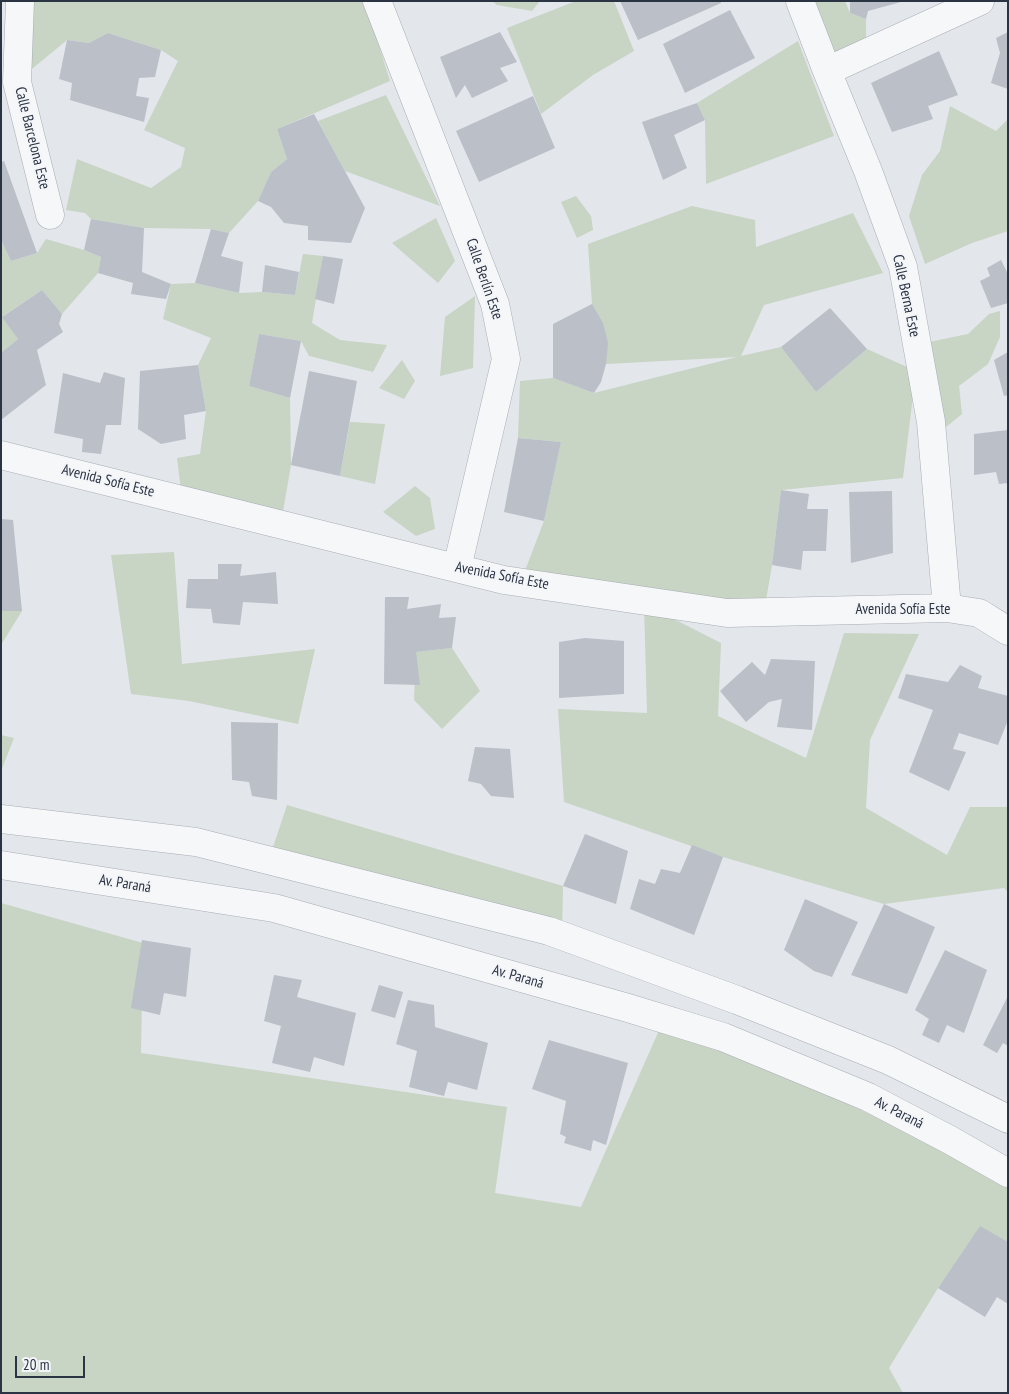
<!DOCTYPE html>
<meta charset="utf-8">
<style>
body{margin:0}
#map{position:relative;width:1009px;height:1394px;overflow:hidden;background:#e3e6eb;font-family:"PT Sans Narrow",sans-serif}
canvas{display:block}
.frame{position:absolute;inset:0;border:2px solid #2b3443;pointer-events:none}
.scale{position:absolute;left:15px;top:1356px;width:70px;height:22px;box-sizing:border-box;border:2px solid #2b3443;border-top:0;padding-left:6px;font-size:15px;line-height:18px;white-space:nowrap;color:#2b3443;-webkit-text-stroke:4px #f3f5f8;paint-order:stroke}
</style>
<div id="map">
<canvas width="1009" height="1394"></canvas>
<div class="frame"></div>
<div class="scale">20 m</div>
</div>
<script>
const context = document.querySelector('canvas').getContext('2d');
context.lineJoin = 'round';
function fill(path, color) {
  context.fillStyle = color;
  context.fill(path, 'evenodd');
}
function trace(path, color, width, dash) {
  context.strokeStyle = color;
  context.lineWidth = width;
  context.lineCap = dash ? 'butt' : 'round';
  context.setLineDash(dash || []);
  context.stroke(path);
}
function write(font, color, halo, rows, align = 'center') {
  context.font = font + ' "PT Sans Narrow",sans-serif';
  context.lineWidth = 4;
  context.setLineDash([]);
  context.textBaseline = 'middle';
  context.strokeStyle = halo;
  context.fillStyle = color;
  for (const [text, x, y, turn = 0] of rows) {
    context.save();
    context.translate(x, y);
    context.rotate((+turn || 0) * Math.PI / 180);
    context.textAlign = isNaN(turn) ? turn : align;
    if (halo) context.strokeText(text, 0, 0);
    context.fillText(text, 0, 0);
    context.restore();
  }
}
const green = new Path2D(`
 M31,1H365L390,81L277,129L287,159L271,172L258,201L229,233L211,229L144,228L91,219L85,213L66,210L77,159L151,188L181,167L185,148L144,130L178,61L161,50L108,33L89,43L67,40L21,78Z
 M492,1H540L532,11L497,5Z
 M576,1H614L634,51L593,75L541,114L507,28Z
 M812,1H845L850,13L866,19V38L829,56Z
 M798,41L834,136L706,184L705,120L697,103Z
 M386,95L440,206L345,171L318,121Z
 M950,106L996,131L1008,119V231L972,243L925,264L909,216L922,175L940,151Z
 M576,196L591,216L593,230L577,238L561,202Z
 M692,206L755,220L756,247L853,213L883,273L764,305L741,356L781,347L816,392L867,349L916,371L903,478L781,490L772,565L764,612L521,581L544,521L561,442L518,438L520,381L553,378L594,393L737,357L606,364L592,304L588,244Z
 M436,218L455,261L438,283L392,243Z
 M46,239L84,250L101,257L98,273L62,314L42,290L3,316L18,339L1,353V240L11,261L37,253Z
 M303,254L323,256L312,323L340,340L387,345L373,372L309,356L301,341L259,334L249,386L290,398L291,465L281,523L182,499L177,458L200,454L206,411L198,365L211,338L163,319L171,284L195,283L239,293L262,292L295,295Z
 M475,296L473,368L440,376L445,317Z
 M1000,311V337L988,364L959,386L962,414L946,427L933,422L929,342L968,334L989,314Z
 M402,360L415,381L404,399L379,388Z
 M350,422L385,424L375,484L340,476Z
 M415,486L430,498L435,529L416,536L383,512Z
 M174,552L182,664L315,649L298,724L189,701L131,694L111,555Z
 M644,604L721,643L718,716L806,758L844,633L919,634L870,740L866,808L947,855L970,807H1008V892L1004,888L884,904L723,857L564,802L558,709L647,713Z
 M1,611H22L1,645Z
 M452,648L480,691L442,729L414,700L416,652Z
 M1,735L14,738L1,771Z
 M287,805L563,886L562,936L273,847Z
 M1,903L143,943L141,1053L507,1107L495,1193L581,1207L664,1019L1008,1178V1242L980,1227L938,1288L889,1368L903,1393H1Z`);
const building = new Path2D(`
 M620,1H721V3L638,40Z
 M850,1H901V2L868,11L866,19L850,13Z
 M730,10L755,58L685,93L663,44Z
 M500,32L517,62L500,68L508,81L472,98L465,85L456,98L440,57Z
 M1008,32V89L991,83L1000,53L996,38Z
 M108,33L161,50L155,77L139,78L136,96L149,98L144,122L70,100L72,83L59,79L67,40L89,43Z
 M939,51L958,95L928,106L933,119L892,132L871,83Z
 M533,96L555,148L479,182L456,131Z
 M697,103L705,120L674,135L687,168L663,180L642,122Z
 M314,114L365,208L351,243L308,240V226L284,223L271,207L258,201L271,172L287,159L277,129Z
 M4,161L37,253L11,261L1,240V162Z
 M91,219L144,228L142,272L171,284L166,299L131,294L133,283L98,273L101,257L84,250Z
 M211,229L229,233L221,256L243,262L239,293L195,283Z
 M323,256L343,259L334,304L315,299Z
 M1001,260L1008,274V303L991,308L980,281L990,276L987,268Z
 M265,265L299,272L295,295L262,292Z
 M42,290L62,314L59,324L63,332L37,350L46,385L1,420V353L18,339L2,317Z
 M592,304L603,323L608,343L606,364L601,382L594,393L553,378V324Z
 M830,308L867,349L816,392L781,347Z
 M259,334L301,341L290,398L249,386Z
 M1008,352V395L1004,396L994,360Z
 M198,365L206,411L184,415L186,439L161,444L138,429L140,371Z
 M309,371L357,381L340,476L291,465Z
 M104,372L125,378L121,425H106L101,454L82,452L83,439L54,433L63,373L100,383Z
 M1008,430V483L999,484L996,472L974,475V434Z
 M518,438L561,442L544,521L504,512Z
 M781,490L809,494L807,509H828L826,551H803L801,570L772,565Z
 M892,491L893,553L851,563L849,492Z
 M1,519L13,520L22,611H1Z
 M218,564H242L240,576L276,572L278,604L243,602L240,625L213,623L211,609L186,608L188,579H218Z
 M385,597H409L407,609L441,604L439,618L456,617L452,648L416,652L420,685L384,684Z
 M585,638L624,641V694L559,698V642Z
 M771,659L815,661L812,730L777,727L782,699L769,702L746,722L720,691L752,662L765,675Z
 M960,665L982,676L978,688L1008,696V720L998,745L959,733L953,749L966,752L949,791L909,772L933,710L898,698L906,674L948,682Z
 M231,722L278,723L277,800L252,796L249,782L232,780Z
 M475,747L510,749L514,798L491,796L481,784L468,781Z
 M585,834L628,851L616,904L563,886Z
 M692,845L723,857L694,935L630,909L639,879L655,884L661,869L680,873Z
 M805,899L858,922L832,977L814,971L784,950Z
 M884,904L935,927L907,994L851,975Z
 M142,940L191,948L186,997L164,993L160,1015L131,1008Z
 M945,950L987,970L964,1033L947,1025L939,1043L922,1035L929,1019L915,1010Z
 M274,975L302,980L297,997L356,1013L344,1066L314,1057L310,1072L272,1063L281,1026L264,1021Z
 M379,985L403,992L395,1018L371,1011Z
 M1008,996V1046L1003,1043L997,1053L983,1045Z
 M408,1000L434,1005L435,1027L488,1043L477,1090L448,1082L444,1096L409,1087L417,1051L396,1044Z
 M549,1040L628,1063L606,1145L593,1140L591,1151L564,1143L566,1137L560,1134L566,1101L532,1089Z
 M980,1226L1008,1242V1304L997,1297L985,1317L938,1288Z`);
const minor = new Path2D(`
 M20,1L17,82L50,215
 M377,1L495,304L506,359L457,568
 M800,1L827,71L868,171L903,267L931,422L947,608
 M827,71L980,1
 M1,455L504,580L727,613L947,608L979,613L1008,631
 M1,819L196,842L549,931L737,1000L888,1060L1008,1119
 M1,865L274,908L628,1008L723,1037L868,1097L950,1140L1008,1173`);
const streetNames = [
 ["Calle Barcelona Este",32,138,76],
 ["Calle Berlín Este",484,279,71],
 ["Calle Berna Este",906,296,78],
 ["Avenida Sofía Este",108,481,14],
 ["Avenida Sofía Este",502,576,11],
 ["Avenida Sofía Este",903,610],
 ["Av. Paraná",125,884,9],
 ["Av. Paraná",518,977,16],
 ["Av. Paraná",899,1113,27]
];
fill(green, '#c8d4c4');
fill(building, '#babfc8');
trace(minor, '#a8adb5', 29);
trace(minor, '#f6f7f9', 28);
write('15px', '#2b3443', '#f3f5f8', streetNames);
</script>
